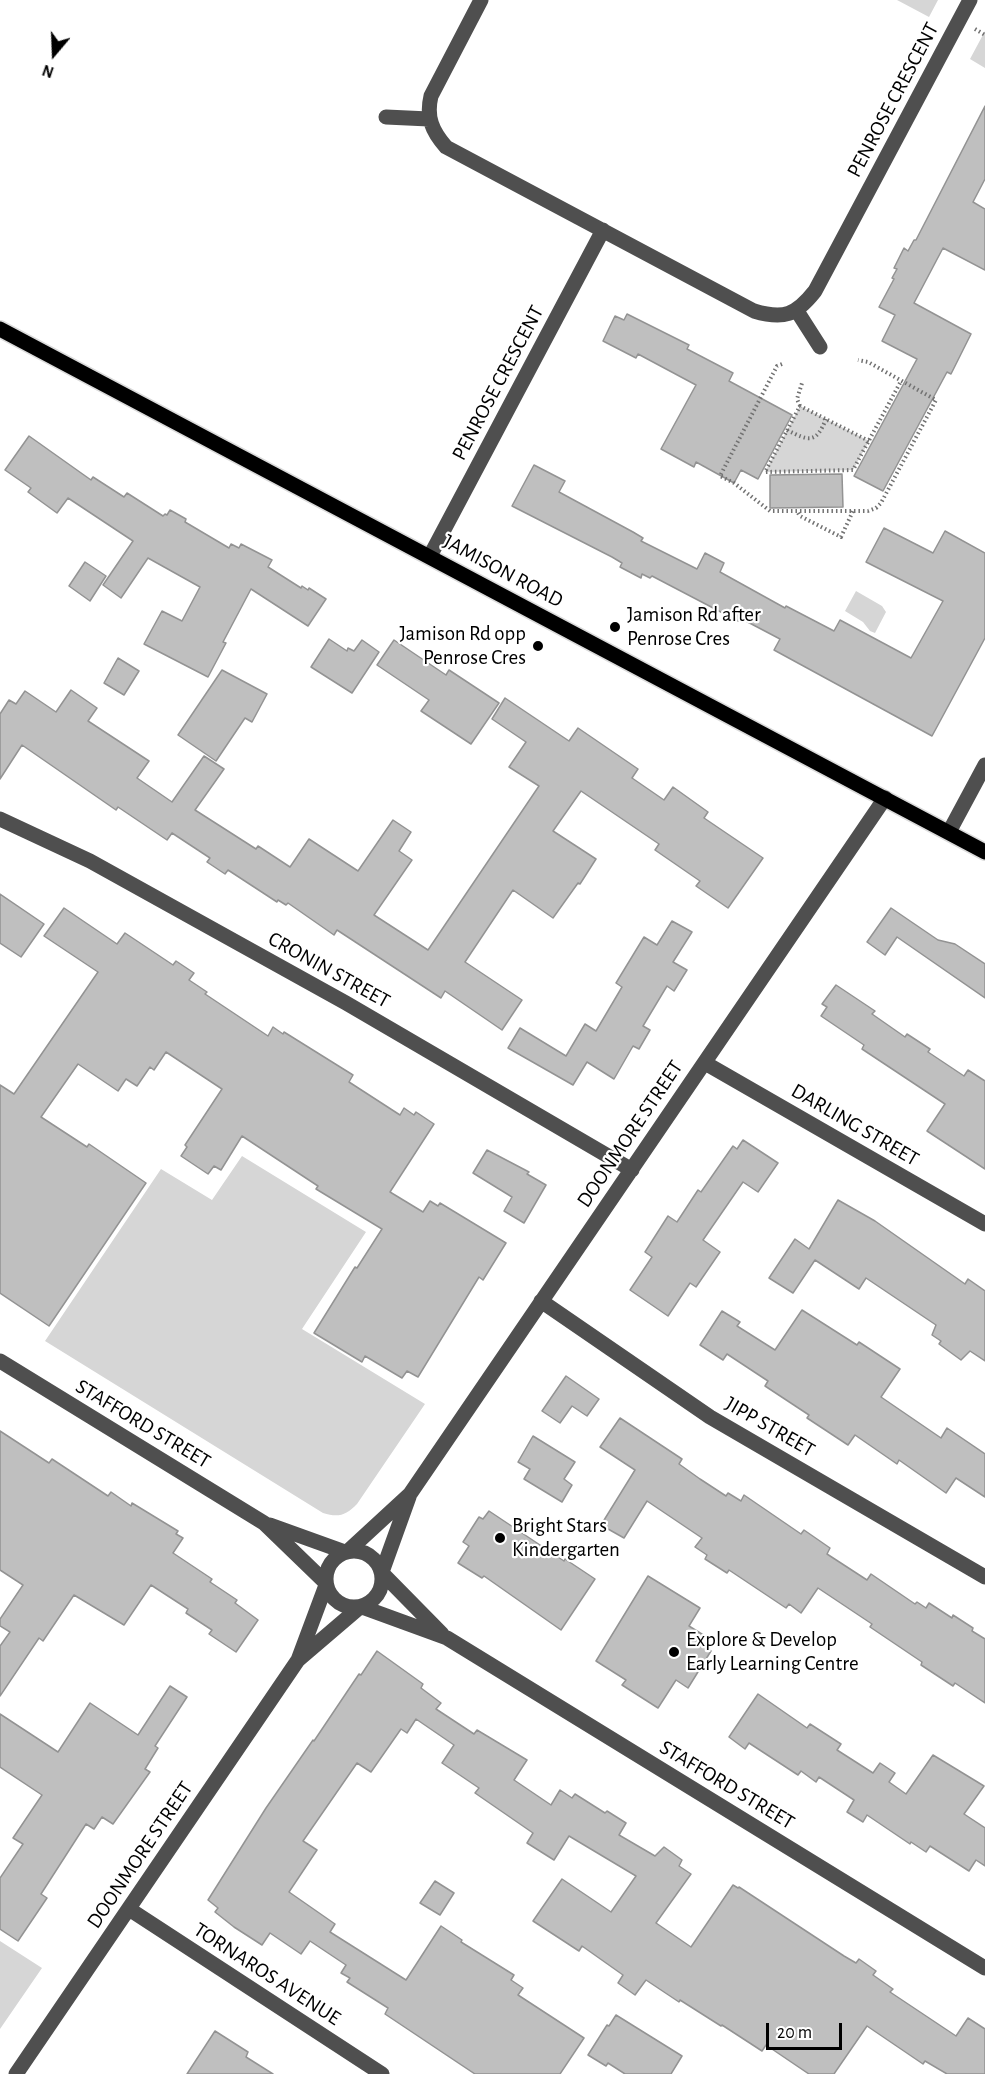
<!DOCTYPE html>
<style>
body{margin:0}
#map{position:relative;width:985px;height:2074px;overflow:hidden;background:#fff;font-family:"Alegreya Sans",sans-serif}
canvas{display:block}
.north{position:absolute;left:24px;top:24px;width:60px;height:60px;-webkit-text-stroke:4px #fff;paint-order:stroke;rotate:199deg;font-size:16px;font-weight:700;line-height:24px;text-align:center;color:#000}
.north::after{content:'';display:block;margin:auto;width:21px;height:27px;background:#000;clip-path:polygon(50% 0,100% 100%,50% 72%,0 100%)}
.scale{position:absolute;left:766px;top:2023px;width:76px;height:27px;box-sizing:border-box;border:3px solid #000;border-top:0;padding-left:8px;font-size:18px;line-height:21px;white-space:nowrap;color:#000;-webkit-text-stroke:4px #fff;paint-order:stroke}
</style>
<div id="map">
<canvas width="985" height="2074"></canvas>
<div class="north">N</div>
<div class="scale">20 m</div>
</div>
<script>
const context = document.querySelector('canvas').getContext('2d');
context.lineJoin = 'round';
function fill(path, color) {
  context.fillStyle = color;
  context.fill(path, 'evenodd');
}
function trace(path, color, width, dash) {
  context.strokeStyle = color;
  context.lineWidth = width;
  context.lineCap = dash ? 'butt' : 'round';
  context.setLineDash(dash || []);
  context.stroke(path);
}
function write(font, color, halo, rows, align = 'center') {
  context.font = font + ' "Alegreya Sans",sans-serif';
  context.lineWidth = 4.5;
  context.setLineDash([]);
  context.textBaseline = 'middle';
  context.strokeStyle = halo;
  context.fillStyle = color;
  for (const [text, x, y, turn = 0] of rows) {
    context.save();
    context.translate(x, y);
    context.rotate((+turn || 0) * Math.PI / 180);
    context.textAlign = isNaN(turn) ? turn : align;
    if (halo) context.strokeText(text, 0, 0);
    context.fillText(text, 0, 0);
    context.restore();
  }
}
const green = new Path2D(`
 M897,0H938L929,17Z
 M985,31V68L970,59Z
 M800,406L869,441L853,470L765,472Z
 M856,591L882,606L886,612L875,633L870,631L863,622L845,611Z
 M242,1156L366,1232L302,1329L425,1404L357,1504C346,1515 339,1518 323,1513L45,1341L161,1169L212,1200Z
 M0,1941L42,1968L0,2029Z`);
const building = new Path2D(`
 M985,106V179L973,202L985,209V270L943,248L914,303L971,334L951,374L947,372L883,491L854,476L917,359L882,341L895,315L879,307L894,279L892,278L897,269L894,268L904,248L908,251L914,240H916Z
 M627,314L689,345L687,349L733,373L729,381L792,415L758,479L741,470L734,483L696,462L694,467L661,449L696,385L638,354L636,358L603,341L615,316L624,320Z
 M29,436L91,480L93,477L124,497L127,493L163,516L165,514L167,515L170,510L186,519L185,522L229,548L231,544L239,548L241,544L272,560L268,567L301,588L302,586L308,590L309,588L326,599L308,626L251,589L223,642L226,643L208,677L144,644L162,611L182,621L200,587L148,558L121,598L103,585L133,541L68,498L57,513L28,492L31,488L5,470Z
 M534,465L565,481L559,492L633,532L643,538L641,541L697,569L705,553L724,563L720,572L785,608L786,606L834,631L840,620L911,658L943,601L866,562L884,528L933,553L945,531L985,553V638L932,736L774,650L780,639L740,618L738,621L652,576L650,578L642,574L641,578L620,567L622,563L612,557L512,506Z
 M842,474L843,507L770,508V475Z
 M85,562L106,576L90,601L69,586Z
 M329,639L347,651L348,648L354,651L362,640L379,652L352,693L311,667Z
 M394,640L446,675L449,670L499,703L471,744L421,711L429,700L377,665Z
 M118,658L139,671L124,695L104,683Z
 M222,670L267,694L252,722L245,718L216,761L178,735Z
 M71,690L97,708L88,721L149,761L137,778L172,802L204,756L224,769L195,810L256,849L258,846L290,867L309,839L358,871L393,820L411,832L399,851L412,860L374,915L428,950L539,786L509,767L526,742L492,719L505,698L569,741L578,728L638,769L632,778L664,800L673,787L708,812L704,818L763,858L728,908L696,886L700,881L655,850L659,844L581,791L553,831L596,859L580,884L578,883L553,918L513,890L465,962L522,1000L502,1030L445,991L441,998L337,930L334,935L288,903L286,905L278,900L277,902L228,870L225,874L207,862L210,858L172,833L167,840L118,807L116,810L22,745L0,779V714L9,700L16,704L25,691L56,712Z
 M0,894L44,924L21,957L0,943Z
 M64,908L117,944L125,933L173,965L176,961L194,973L189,980L207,992L205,994L268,1036L273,1027L283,1034L284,1032L353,1075L349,1082L400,1115L404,1108L414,1115L416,1112L434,1124L390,1192L423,1212L430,1201L438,1206L440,1203L506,1243L483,1280L479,1277L418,1377L407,1371L402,1378L365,1356L362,1362L314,1333L355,1267L357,1268L382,1229L316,1189L318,1186L242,1136L221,1170L214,1166L208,1174L181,1156L187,1147L185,1145L222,1089L166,1052L154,1070L150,1067L137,1086L126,1079L118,1091L78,1064L41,1117L87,1147L89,1144L146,1183L49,1326L0,1293V1085L14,1094L98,972L44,936Z
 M891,908L938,940L955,944L985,964V998L897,937L885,955L867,942Z
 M672,921L692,932L673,962L687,970L674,991L667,986L643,1026L650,1030L639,1049L633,1046L614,1079L587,1062L573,1085L508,1048L520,1028L566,1056L585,1024L596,1031L622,987L616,983L644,937L657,945Z
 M836,985L875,1011L872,1014L905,1037L907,1034L930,1049L928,1052L964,1076L968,1070L985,1081V1169L927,1131L945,1104L862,1049L864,1045L821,1016L827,1007L822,1004Z
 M743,1140L778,1163L758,1192L743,1182L703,1240L720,1252L696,1287L690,1283L668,1316L630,1290L652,1257L645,1252L668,1216L677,1222L698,1190L701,1192L733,1146L737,1149Z
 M487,1150L529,1172L527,1174L546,1185L524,1223L504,1211L512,1197L473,1173Z
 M838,1200L875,1221L965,1284L968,1279L985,1291V1361L970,1351L961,1360L939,1344L941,1341L932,1335L936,1325L866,1278L859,1289L815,1260L793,1293L769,1278L795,1239L809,1249Z
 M802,1310L857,1345L859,1342L900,1369L881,1397L941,1438L947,1428L985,1454V1497L956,1478L946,1493L899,1460L897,1464L855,1435L848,1445L807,1418L809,1415L765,1386L768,1381L727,1354L723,1360L700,1345L722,1311L740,1322L737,1326L775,1350Z
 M566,1376L599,1399L587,1416L572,1406L560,1423L542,1411Z
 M620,1418L682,1459L679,1464L700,1479L726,1496L728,1493L741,1501L744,1495L801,1534L804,1530L830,1548L827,1554L867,1580L871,1574L915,1604L917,1602L926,1608L929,1603L952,1618L953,1615L973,1628L972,1631L985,1639V1703L955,1683L953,1686L921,1665L922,1662L870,1627L872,1624L818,1588L801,1613L789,1604L786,1608L729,1570L727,1573L705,1559L707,1555L695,1547L702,1538L647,1501L624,1538L601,1525L635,1470L600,1447Z
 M0,1431L49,1463L52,1459L108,1496L111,1492L131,1506L132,1503L178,1531L176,1534L183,1538L173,1553L212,1579L210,1582L237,1600L235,1603L258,1620L236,1652L209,1634L212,1630L186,1613L188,1609L151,1585L124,1625L74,1595L43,1641L39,1638L0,1696V1646L10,1632L0,1626V1619L23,1585L0,1570Z
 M533,1436L575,1462L564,1479L572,1485L562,1502L524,1479L530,1469L518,1462Z
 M489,1511L564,1561L565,1559L595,1579L561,1630L484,1576L482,1578L458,1563L469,1546L463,1542L479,1517L483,1519Z
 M648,1576L700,1608L689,1626L705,1636L700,1644L711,1651L688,1688L676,1680L658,1708L622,1685L626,1680L596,1661Z
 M377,1651L423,1684L421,1688L441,1703L436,1709L474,1734L477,1730L527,1760L514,1780L551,1805L560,1790L572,1798L575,1794L605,1813L607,1811L626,1823L619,1835L655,1856L664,1847L682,1860L679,1866L691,1874L656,1923L691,1947L733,1885L738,1888L739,1887L844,1956L856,1963L859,1959L876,1971L873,1975L893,1989L890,1992L956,2036L968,2018L985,2029V2074H947L925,2061L923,2064L867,2026L834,2074H809L766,2045L762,2051L722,2025L721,2026L680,2000L679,2002L646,1980L635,1995L618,1983L623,1975L582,1946L579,1951L533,1921L562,1879L611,1912L636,1876L569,1836L554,1860L527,1843L533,1833L475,1793L479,1788L442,1763L454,1745L416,1719L407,1733L401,1729L371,1772L357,1763L303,1841L317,1850L289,1892L335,1924L330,1932L406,1980L441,1926L462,1940L461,1942L514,1975L511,1980L523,1988L518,1995L584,2038L560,2074H475L385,2014L388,2008L347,1982L350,1978L341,1973L346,1965L310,1941L301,1954L270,1933L262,1945L234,1927L215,1912L218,1908L208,1900L266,1808L313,1740L314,1741L359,1674L361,1675Z
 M170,1686L187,1697L155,1746L158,1748L145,1769L150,1772L113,1824L102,1817L94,1829L86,1824L41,1894L47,1898L18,1941L0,1929V1878L23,1844L13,1838L42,1795L0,1767V1714L58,1752L90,1703L138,1735Z
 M758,1694L807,1728L810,1724L841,1744L837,1750L873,1773L880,1763L895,1773L889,1782L906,1794L933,1755L984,1786L964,1814L985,1828V1866L976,1860L969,1871L930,1846L926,1852L911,1842L910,1844L867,1815L863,1822L847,1812L854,1800L819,1777L816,1782L801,1771L798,1775L749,1743L745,1749L729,1737Z
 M435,1881L454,1893L440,1915L420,1903Z
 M616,2015L682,2056L671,2074H625L608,2063L606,2066L588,2055L607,2025L609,2026Z
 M215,2031L248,2052L246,2057L273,2074H187Z`);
const path = new Path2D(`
 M975,29L985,35
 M782,364L777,366L720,476L734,483L770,511H868L876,508L881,503L936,400L868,362L858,360
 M800,406L797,399L802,383
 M787,430C809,441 816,444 826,419
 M869,441L800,406L765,472L853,470L901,381
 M798,513L800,516L841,537L853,511`);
const minor = new Path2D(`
 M481,0L431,96C426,117 432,131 446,147L754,311C784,320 796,315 815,291L970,0
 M386,117L429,119
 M797,311L820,347
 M430,556L603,230
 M0,819L90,861L346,1003L632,1170
 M949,832L985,765
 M705,1063L985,1224
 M541,1301L710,1417L985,1577
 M0,1361L264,1523L325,1582
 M270,1525L345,1552
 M326 1579a28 28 0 1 1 56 0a28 28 0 1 1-56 0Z
 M347,1552L410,1494L885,798
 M382,1572L409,1497
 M382,1573L442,1634
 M362,1607L447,1638L985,1968
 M298,1660L360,1607
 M129,1909L382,2074
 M16,2074L298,1660L326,1585`);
const major = new Path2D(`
 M0,329L985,852`);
const markers = [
 [615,627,6,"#000"],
 [538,646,6,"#000"],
 [500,1538,6,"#000"],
 [674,1652,6,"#000"]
];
const streetNames = [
 ["PENROSE CRESCENT",893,100,-62],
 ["PENROSE CRESCENT",498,383,-62],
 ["JAMISON ROAD",503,571,28],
 ["CRONIN STREET",329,970,29],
 ["DARLING STREET",855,1125,30],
 ["DOONMORE STREET",630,1134,-56],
 ["STAFFORD STREET",143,1424,31],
 ["JIPP STREET",770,1427,30],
 ["STAFFORD STREET",727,1785,31],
 ["DOONMORE STREET",140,1855,-56],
 ["TORNAROS AVENUE",267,1974,33]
];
const poiNames = [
 ["Jamison Rd after",627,615],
 ["Penrose Cres",627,639],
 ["Jamison Rd opp",526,634,"right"],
 ["Penrose Cres",526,658,"right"],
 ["Bright Stars",512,1526],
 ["Kindergarten",512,1550],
 ["Explore & Develop",686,1640],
 ["Early Learning Centre",686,1664]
];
fill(green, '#d6d6d6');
fill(building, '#bfbfbf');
trace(building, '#939393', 1.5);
trace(major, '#dbdbdb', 18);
trace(path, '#717171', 4, [1.5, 3]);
trace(minor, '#4f4f4f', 15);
trace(major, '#000', 15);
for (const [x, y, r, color] of markers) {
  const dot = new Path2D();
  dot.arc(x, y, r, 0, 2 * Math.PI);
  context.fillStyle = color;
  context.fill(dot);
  trace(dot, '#fff', 2);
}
write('21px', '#000', '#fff', streetNames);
write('21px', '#000', '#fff', poiNames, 'left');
</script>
